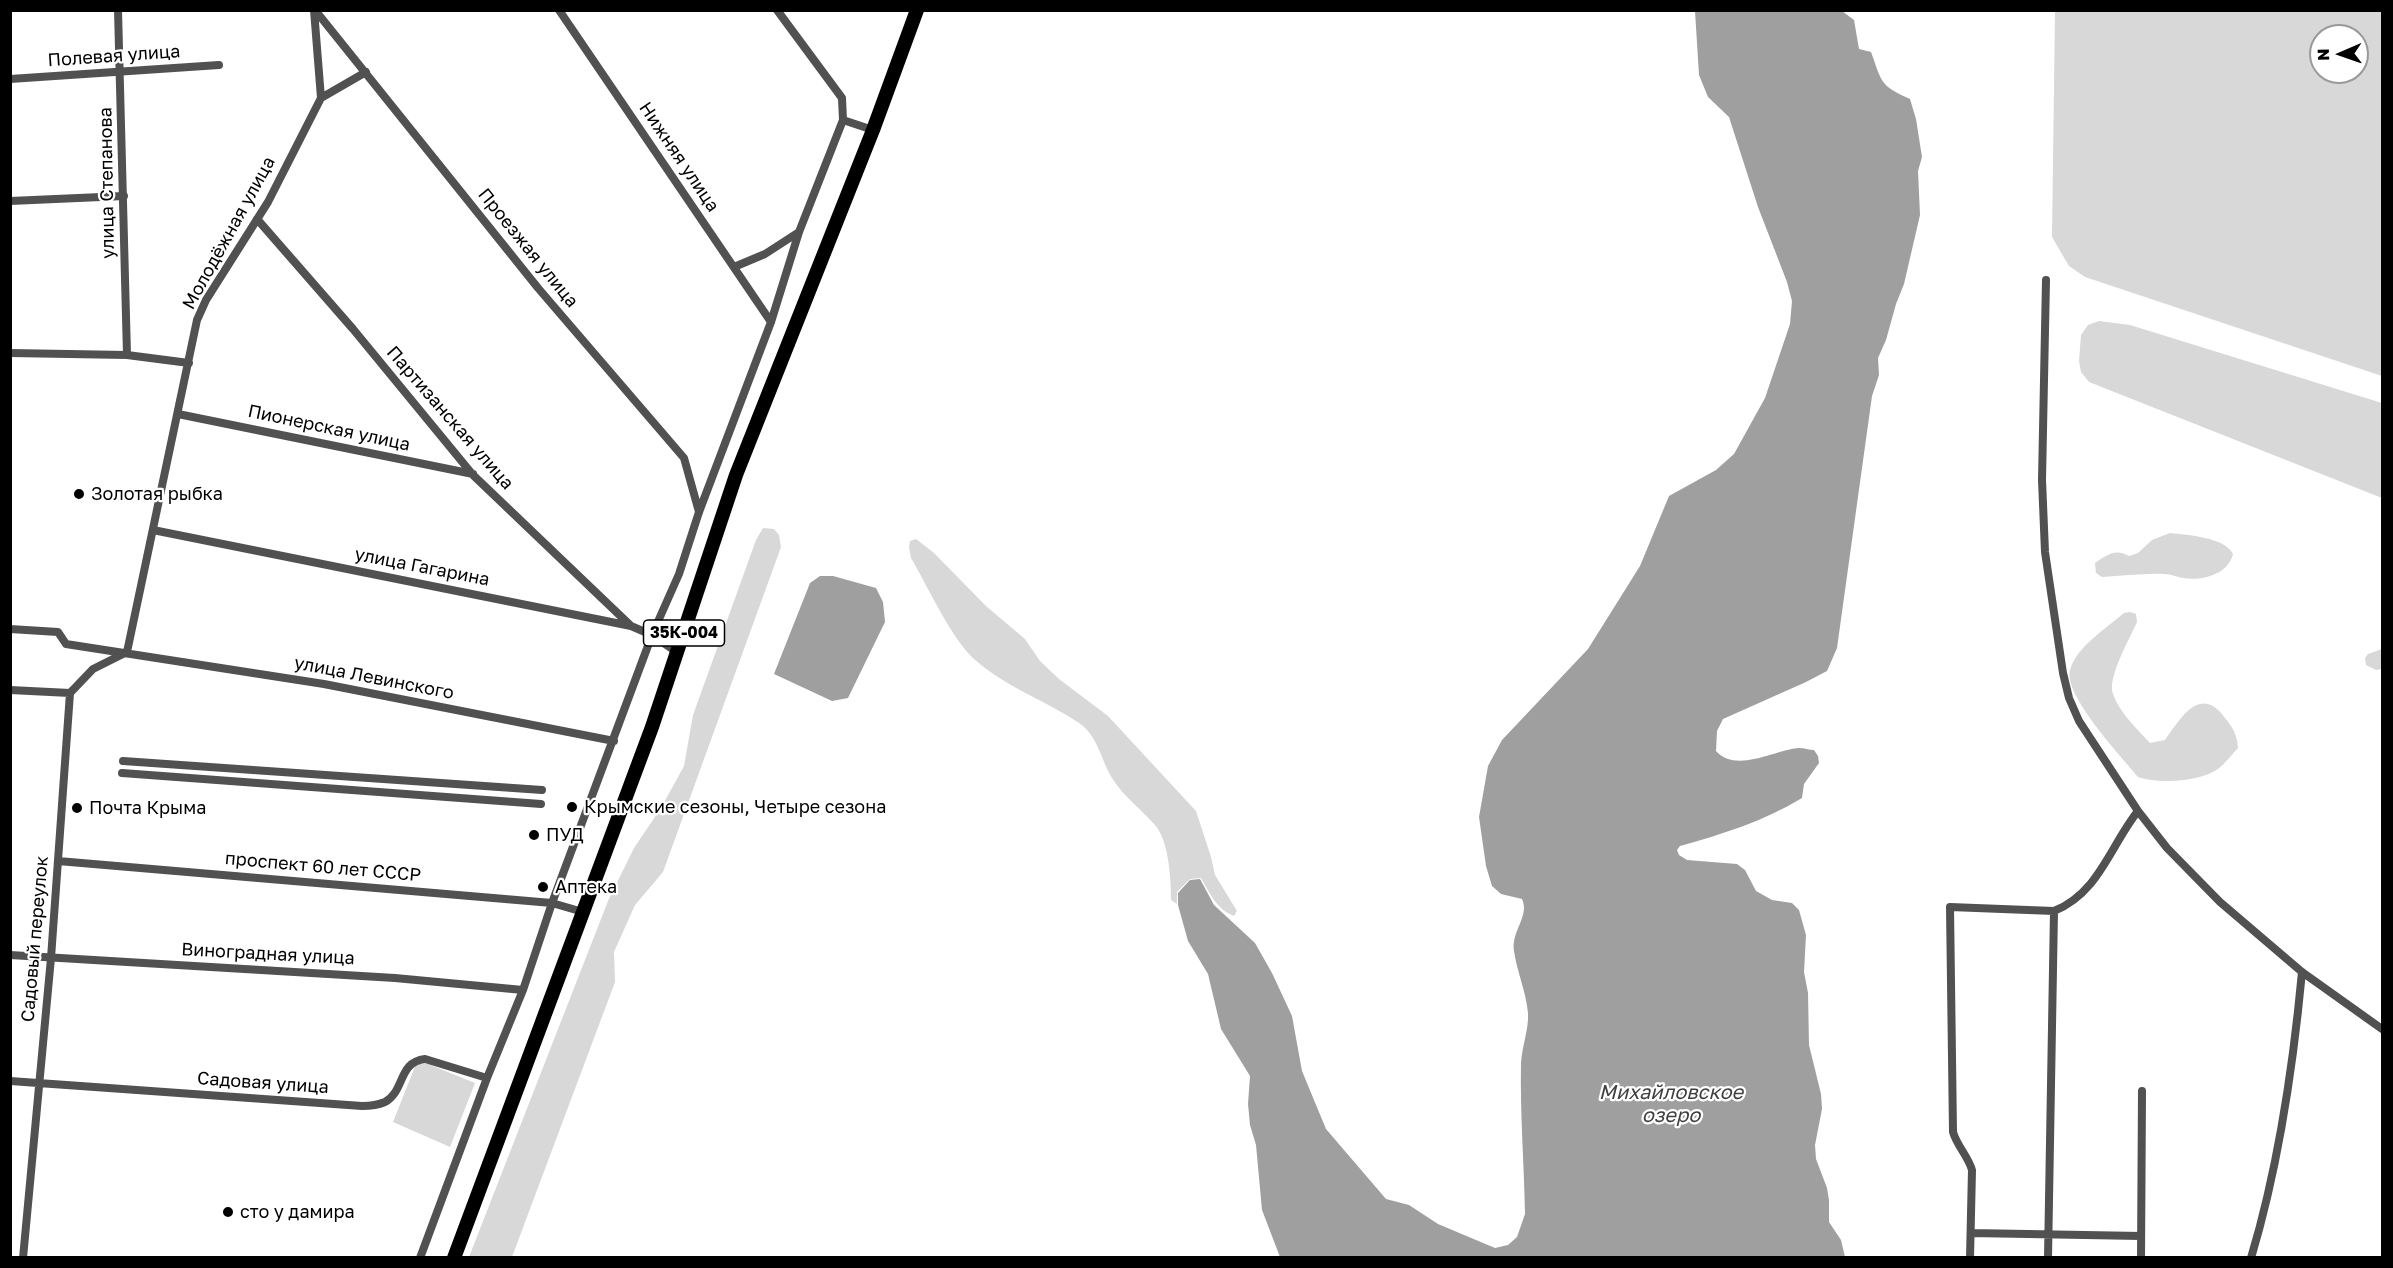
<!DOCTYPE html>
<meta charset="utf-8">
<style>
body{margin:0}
#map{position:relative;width:2393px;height:1268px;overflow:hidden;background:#fff;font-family:"Golos Text",sans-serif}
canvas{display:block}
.frame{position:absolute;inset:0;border:12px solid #000;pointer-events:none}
.north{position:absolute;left:2309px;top:24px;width:60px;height:60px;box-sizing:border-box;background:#fff;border:2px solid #999;border-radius:50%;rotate:268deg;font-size:16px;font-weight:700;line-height:24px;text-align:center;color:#000}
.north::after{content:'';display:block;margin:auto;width:21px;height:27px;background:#000;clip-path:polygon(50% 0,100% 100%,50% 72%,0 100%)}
</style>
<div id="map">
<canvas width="2393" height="1268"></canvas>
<div class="frame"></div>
<div class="north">N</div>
</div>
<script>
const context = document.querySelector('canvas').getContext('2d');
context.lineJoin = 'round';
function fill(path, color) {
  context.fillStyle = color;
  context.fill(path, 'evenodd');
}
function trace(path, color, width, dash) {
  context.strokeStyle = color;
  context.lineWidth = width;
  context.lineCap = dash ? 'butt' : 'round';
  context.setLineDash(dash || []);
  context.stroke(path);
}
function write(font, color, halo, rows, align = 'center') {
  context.font = font + ' "Golos Text",sans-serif';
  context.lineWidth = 4.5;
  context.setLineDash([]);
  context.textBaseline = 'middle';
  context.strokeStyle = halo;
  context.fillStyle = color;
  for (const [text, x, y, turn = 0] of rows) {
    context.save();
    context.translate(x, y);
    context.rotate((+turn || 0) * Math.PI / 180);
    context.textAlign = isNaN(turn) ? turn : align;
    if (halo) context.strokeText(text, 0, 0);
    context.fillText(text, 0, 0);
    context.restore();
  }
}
const green = new Path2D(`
 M2055,11H2382V376L2085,277L2069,266L2052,237ZM2321,36H2357V72H2321Z
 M2099,321L2130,325L2382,403V498L2089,382L2081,372L2079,361L2081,335L2088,325Z
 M763,528L774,529L779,535L781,547L663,872L635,905L614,952L615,982L512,1257H469L608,901L634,848L661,808L684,766L693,715L756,540Z
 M2170,533C2187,535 2225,537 2233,554C2228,575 2202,581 2183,578C2177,577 2171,574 2164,574C2144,573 2123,576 2102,577L2096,573L2095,563C2107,555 2115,548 2129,556L2138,553L2152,540Z
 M916,539L934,553L986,606L1025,639L1040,661L1059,679L1108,716L1196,811L1211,857L1215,875L1237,911L1234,916C1216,909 1210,893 1201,878L1190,879L1177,892V904L1171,900C1171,879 1169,841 1155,825C1141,809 1123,796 1112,778C1101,760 1098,736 1079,723C1045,700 1005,687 974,659C951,638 927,585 911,558L909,547L910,541Z
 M2130,612L2136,614L2137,622C2130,638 2107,678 2113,694C2119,712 2137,729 2150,743L2165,740C2181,718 2200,684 2225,718C2233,728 2237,734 2238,748C2232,754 2226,763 2218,769C2200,782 2159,784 2138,777C2122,757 2063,695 2070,670C2077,646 2107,628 2124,613Z
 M2382,649V669L2376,670L2366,665L2365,658L2368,654Z
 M416,1064H428L475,1083L450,1147L393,1122Z`);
const water = new Path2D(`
 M1695,11H1842L1854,20L1859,49L1871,52C1882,82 1879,85 1910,99L1916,119L1922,157L1918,171L1920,215L1904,284L1896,304L1886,340L1878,358L1879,375L1872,396L1837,648L1827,671L1806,682L1723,719L1717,731L1716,751C1736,774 1777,749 1799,748C1804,748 1809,750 1814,750L1818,756L1819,763L1804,784L1802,798C1764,821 1723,834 1680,846L1677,850L1679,855L1687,860L1737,864L1745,870L1756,891L1772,900L1792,903L1799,910L1806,935L1804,972L1808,993L1809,1045L1821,1094L1822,1109L1815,1145L1816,1159L1827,1188L1829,1200V1222L1841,1240L1845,1257H1280L1262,1210L1256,1145L1250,1125L1248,1104L1250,1076L1221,1029L1208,974L1188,941L1178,905V893L1190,880L1200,879L1214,905L1255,943L1272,973L1292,1016L1302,1071L1326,1129L1386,1199L1409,1205L1438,1224L1495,1248L1508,1245L1517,1237L1525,1214C1524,1164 1520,1113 1521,1063C1522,1046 1529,1029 1528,1013C1526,991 1517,972 1514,951C1511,931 1530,916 1522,899L1501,894L1492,886L1486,866L1479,817L1488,766L1502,740L1588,649L1640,566L1669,496L1716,470L1734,454L1765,398L1790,324L1792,301L1787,282L1758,207L1729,117L1708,97L1699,75Z
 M820,576H833L876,588L883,602L885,622L848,698L832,701L774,674L810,583Z`);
const street = new Path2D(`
 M118,10L127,355
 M315,10L538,288L684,458L699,512
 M559,10L771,322
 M10,79L219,65
 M321,98L366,72
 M843,120L873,130
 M10,201L124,196
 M257,219L353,329L473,475L631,626
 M734,267L765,254L799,232
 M2046,280L2042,480L2045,552L2063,673L2069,698L2079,721L2138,811L2167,848L2220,902L2302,972L2382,1029
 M10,353L127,355L189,363
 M178,414L473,474
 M153,530L631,626L652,635L678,653
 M10,629L58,632L66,644L324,684L614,741
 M127,652L197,320L206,300L268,202L321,98L314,10
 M10,690L70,693
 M123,761L542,790
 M122,773L541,804
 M58,861L552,903L583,912
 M10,955L395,978L523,990
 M10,1081L362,1106C369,1106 378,1105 385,1102C405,1091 398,1062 425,1059L487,1078
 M1971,1233L2141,1236
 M23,1258L51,958L70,693L93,669L127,652
 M420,1258L487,1078L523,990L552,903L652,635L679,574L699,512L771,322L799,232L843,120L842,98L777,10
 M1970,1258L1972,1170C1968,1156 1957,1146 1953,1132L1950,907L2054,911C2099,893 2110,846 2138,811
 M2048,1258L2054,911
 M2141,1258L2142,1091
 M2251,1258C2279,1165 2293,1068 2302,972`);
const primary = new Path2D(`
 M454,1258L652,727L736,475L873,130L917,10`);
const markers = [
 [79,494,6,"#000"],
 [572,807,6,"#000"],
 [77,808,6,"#000"],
 [534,835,6,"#000"],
 [543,887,6,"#000"],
 [228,1212,6,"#000"]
];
const shields = [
 [684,633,81]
];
const shieldNames = [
 ["35К-004",684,633]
];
const streetNames = [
 ["Полевая улица",114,56,-4],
 ["Нижняя улица",679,157,56],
 ["улица Степанова",107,183,-91],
 ["Молодёжная улица",229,233,-61],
 ["Проезжая улица",528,248,51],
 ["Партизанская улица",450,418,49],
 ["Пионерская улица",329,428,12],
 ["улица Гагарина",422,567,11],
 ["улица Левинского",374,678,11],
 ["проспект 60 лет СССР",323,867,5],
 ["Садовый переулок",35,939,-85],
 ["Виноградная улица",268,954,3],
 ["Садовая улица",263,1083,4]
];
const poiNames = [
 ["Золотая рыбка",91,494],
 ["Крымские сезоны, Четыре сезона",584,807],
 ["Почта Крыма",89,808],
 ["ПУД",546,835],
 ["Аптека",555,887],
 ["сто у дамира",240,1212]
];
const waterNames = [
 ["Михайловское",1671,1093],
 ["озеро",1671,1116]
];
fill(green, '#d8d8d8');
fill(water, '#9f9f9f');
trace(street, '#515151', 8);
trace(primary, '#000', 14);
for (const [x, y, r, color] of markers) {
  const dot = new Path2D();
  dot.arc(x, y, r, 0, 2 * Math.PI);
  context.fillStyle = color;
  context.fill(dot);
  trace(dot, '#fff', 2);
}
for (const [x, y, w] of shields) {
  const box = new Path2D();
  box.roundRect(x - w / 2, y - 13, w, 26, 4.5);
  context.fillStyle = '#fff';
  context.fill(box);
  trace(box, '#000', 1.5);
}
write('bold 16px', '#000', null, shieldNames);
write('18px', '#000', '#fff', streetNames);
write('18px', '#000', '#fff', poiNames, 'left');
write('italic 20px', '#404040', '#fff', waterNames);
</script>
